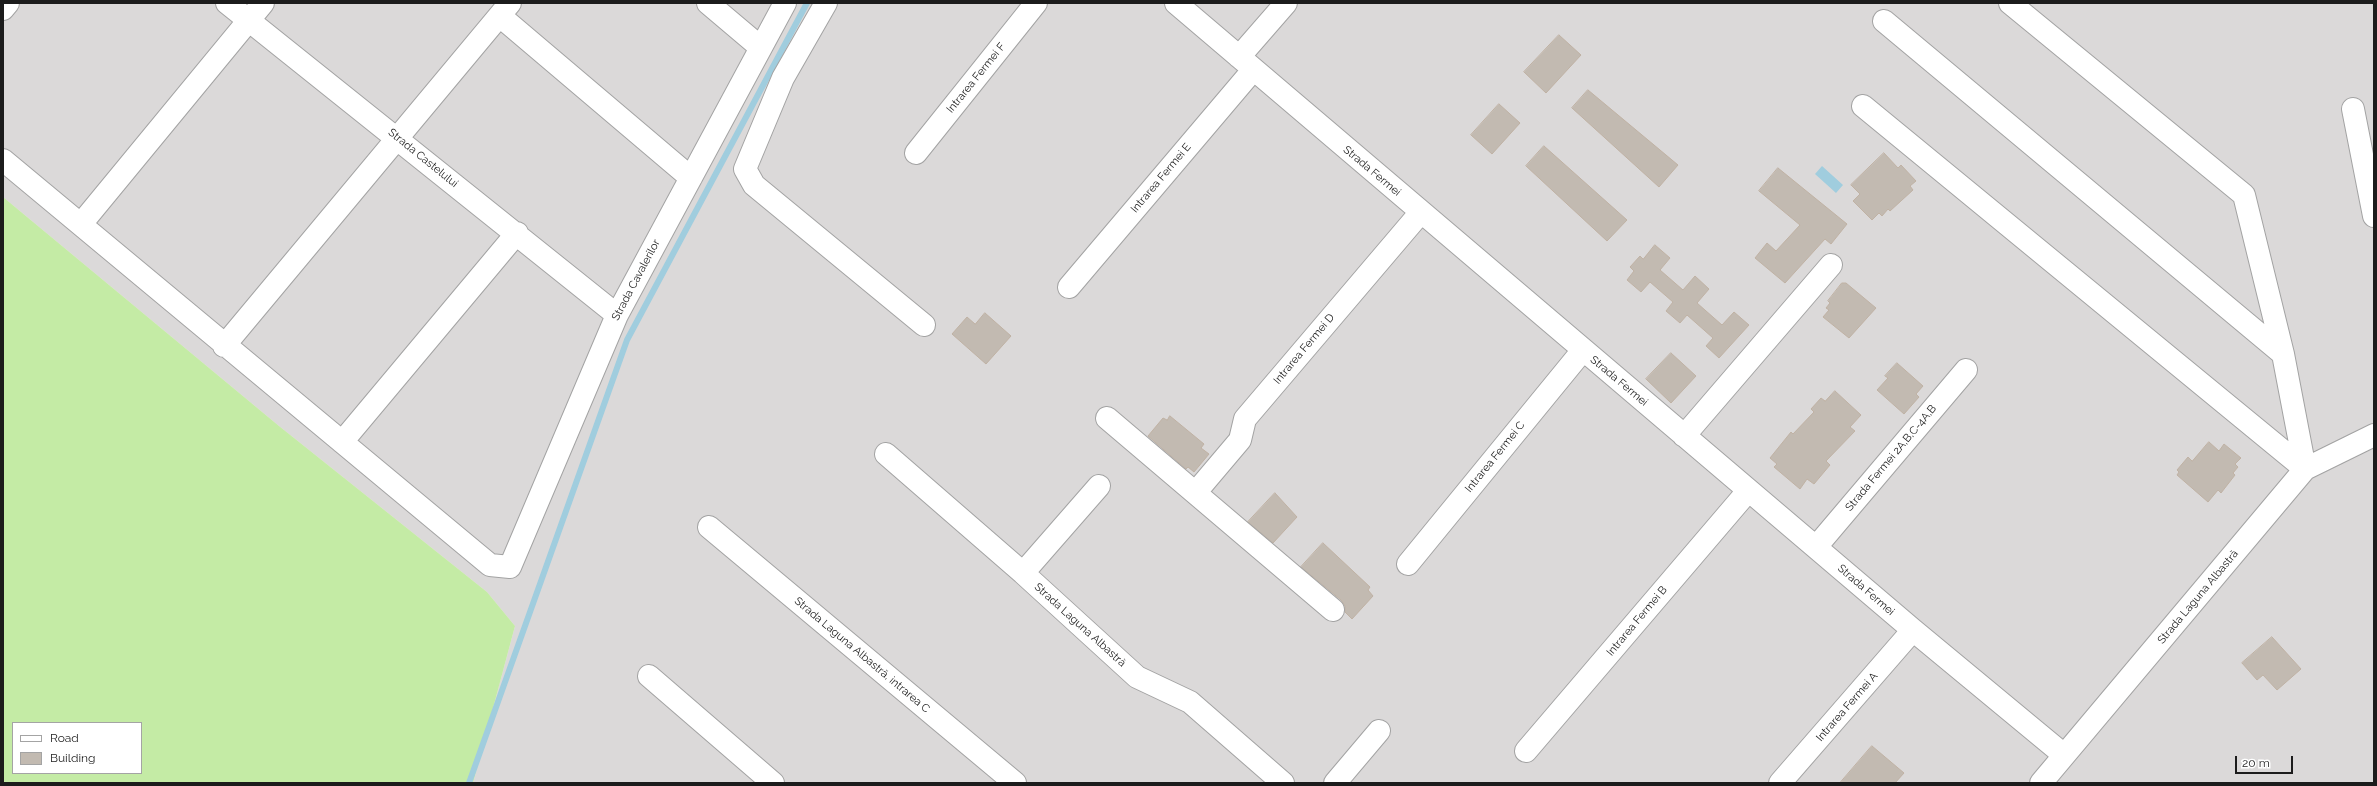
<!DOCTYPE html>
<meta charset="utf-8">
<style>
body{margin:0}
#map{position:relative;width:2377px;height:786px;overflow:hidden;background:#eeebe2;font-family:Raleway,sans-serif}
canvas{display:block}
.frame{position:absolute;inset:0;border:4px solid #1c1c1c;pointer-events:none}
.legend{position:absolute;left:12px;top:722px;width:130px;height:52px;box-sizing:border-box;background:#fff;border:1px solid #a4a4a4;margin:0;padding:5px 7px;list-style:none;font-size:12px;color:#1c1c1c}
.legend li{display:flex;align-items:center;gap:8px;height:20px}
.legend b{width:20px;border:1px solid #a4a4a4}
.scale{position:absolute;left:2235px;top:756px;width:58px;height:18px;box-sizing:border-box;border:2px solid #1c1c1c;border-top:0;padding-left:5px;font-size:12px;line-height:14px;white-space:nowrap;color:#1c1c1c;-webkit-text-stroke:3px #fff;paint-order:stroke}
</style>
<div id="map">
<canvas width="2377" height="786"></canvas>
<div class="frame"></div>
<ul class="legend">
<li><b style="height:5px;background:#fff"></b>Road</li>
<li><b style="height:11px;background:#c2bab1"></b>Building</li>
</ul>
<div class="scale">20 m</div>
</div>
<script>
const context = document.querySelector('canvas').getContext('2d');
context.lineJoin = 'round';
function fill(path, color) {
  context.fillStyle = color;
  context.fill(path, 'evenodd');
}
function trace(path, color, width, dash) {
  context.strokeStyle = color;
  context.lineWidth = width;
  context.lineCap = dash ? 'butt' : 'round';
  context.setLineDash(dash || []);
  context.stroke(path);
}
function write(font, color, halo, rows, align = 'center') {
  context.font = font + ' Raleway,sans-serif';
  context.lineWidth = 4;
  context.setLineDash([]);
  context.textBaseline = 'middle';
  context.strokeStyle = halo;
  context.fillStyle = color;
  for (const [text, x, y, turn = 0] of rows) {
    context.save();
    context.translate(x, y);
    context.rotate((+turn || 0) * Math.PI / 180);
    context.textAlign = isNaN(turn) ? turn : align;
    if (halo) context.strokeText(text, 0, 0);
    context.fillText(text, 0, 0);
    context.restore();
  }
}
const residential = new Path2D(`
 M3,3H2374V783H473L515,626L487,592L279,426L3,197Z`);
const grass = new Path2D(`
 M3,197L279,426L487,592L515,626L473,783H3ZM13,723H141V773H13Z`);
const water = new Path2D(`
 M1822,166L1843,185L1836,193L1815,174Z`);
const stream = new Path2D(`
 M469,783L627,340L807,3`);
const building = new Path2D(`
 M1559,35L1581,55L1546,93L1524,72Z
 M1588,90L1678,165L1659,187L1572,108Z
 M1499,104L1520,123L1492,154L1471,135Z
 M1544,146L1627,220L1607,241L1526,166Z
 M1884,153L1898,168L1901,165L1916,181L1910,186L1913,190L1890,211L1888,209L1882,216L1879,213L1872,220L1853,201L1860,194L1851,185Z
 M1778,168L1847,224L1831,244L1825,239L1785,283L1755,258L1767,243L1776,251L1800,225L1759,191Z
 M1655,245L1670,258L1660,270L1683,290L1695,276L1709,289L1697,303L1722,325L1734,312L1749,325L1719,358L1706,346L1713,338L1687,315L1680,323L1666,311L1673,302L1650,282L1641,292L1627,280L1634,271L1630,267L1640,256L1643,259Z
 M1842,283H1846L1876,308L1849,338L1823,317L1829,310L1826,308L1830,303L1828,301Z
 M985,313L1011,336L986,364L952,334L967,317L975,324Z
 M1671,353L1696,376L1671,403L1646,379Z
 M1897,363L1923,386L1916,394L1919,397L1904,414L1877,390L1888,378L1885,376Z
 M1835,391L1861,415L1850,427L1855,431L1826,461L1830,465L1814,484L1807,479L1800,489L1774,467L1777,464L1770,458L1791,432L1793,434L1814,412L1811,409L1821,398L1825,401Z
 M1170,416L1204,444L1201,448L1209,454L1194,472L1188,467L1186,469L1148,436L1163,418L1167,420Z
 M2209,442L2219,451L2224,444L2241,458L2235,464L2238,467L2233,473L2235,475L2221,493L2218,490L2208,502L2177,475L2179,472L2177,470L2188,457L2192,461Z
 M1275,493L1297,517L1273,543L1248,522Z
 M1323,543L1370,587L1368,590L1373,596L1352,619L1345,612V606L1341,600L1301,567Z
 M2272,637L2301,669L2277,690L2263,675L2257,680L2242,663Z
 M1872,746L1904,773L1895,783H1840Z`);
const minor = new Path2D(`
 M227,3L617,315
 M708,3L760,47
 M826,3L783,78L745,169L754,185L924,325
 M1176,3L1913,630L2064,755
 M2010,3L2244,195L2283,354L2305,469
 M3,9L8,3
 M500,16L691,178
 M1884,21L2283,354
 M1239,57L1286,3
 M1863,106L2305,469
 M2353,109L2374,216
 M916,153L1036,3
 M3,160L490,565L510,567L617,315L785,3
 M81,224L263,3
 M1069,287L1253,70
 M224,346L510,3
 M1107,418L1333,610
 M1684,436L1831,265
 M342,442L517,233
 M886,454L1023,573L1137,677L1190,702L1283,783
 M1196,492L1240,440L1245,419L1421,212
 M709,527L1015,783
 M1816,547L1966,370
 M1408,564L1583,350
 M1023,573L1099,486
 M649,676L773,783
 M1526,751L1748,491
 M1335,783L1379,731
 M1780,783L1913,630
 M2041,783L2305,469L2374,435`);
const streetNames = [
 ["Intrarea Fermei F",976,78,-51],
 ["Strada Castelului",423,158,39],
 ["Strada Fermei",1372,171,40],
 ["Intrarea Fermei E",1161,178,-50],
 ["Strada Cavalerilor",636,280,-62],
 ["Intrarea Fermei D",1304,349,-50],
 ["Strada Fermei",1619,381,40],
 ["Intrarea Fermei C",1495,457,-51],
 ["Strada Fermei 2A,B,C-4A,B",1891,458,-50],
 ["Strada Fermei",1866,590,41],
 ["Strada Laguna Albastră",2198,597,-50],
 ["Intrarea Fermei B",1637,621,-50],
 ["Strada Laguna Albastră",1080,625,42],
 ["Strada Laguna Albastră, intrarea C",862,655,40],
 ["Intrarea Fermei A",1847,707,-49]
];
fill(residential, '#dbd9d9');
fill(grass, '#c4eba5');
fill(water, '#a0cdde');
trace(stream, '#a0cdde', 6);
fill(building, '#c2bab1');
trace(building, '#c0b2a4', 1);
trace(minor, '#a3a3a3', 24);
trace(minor, '#fff', 22);
write('11px', '#1c1c1c', '#fff', streetNames);
</script>
